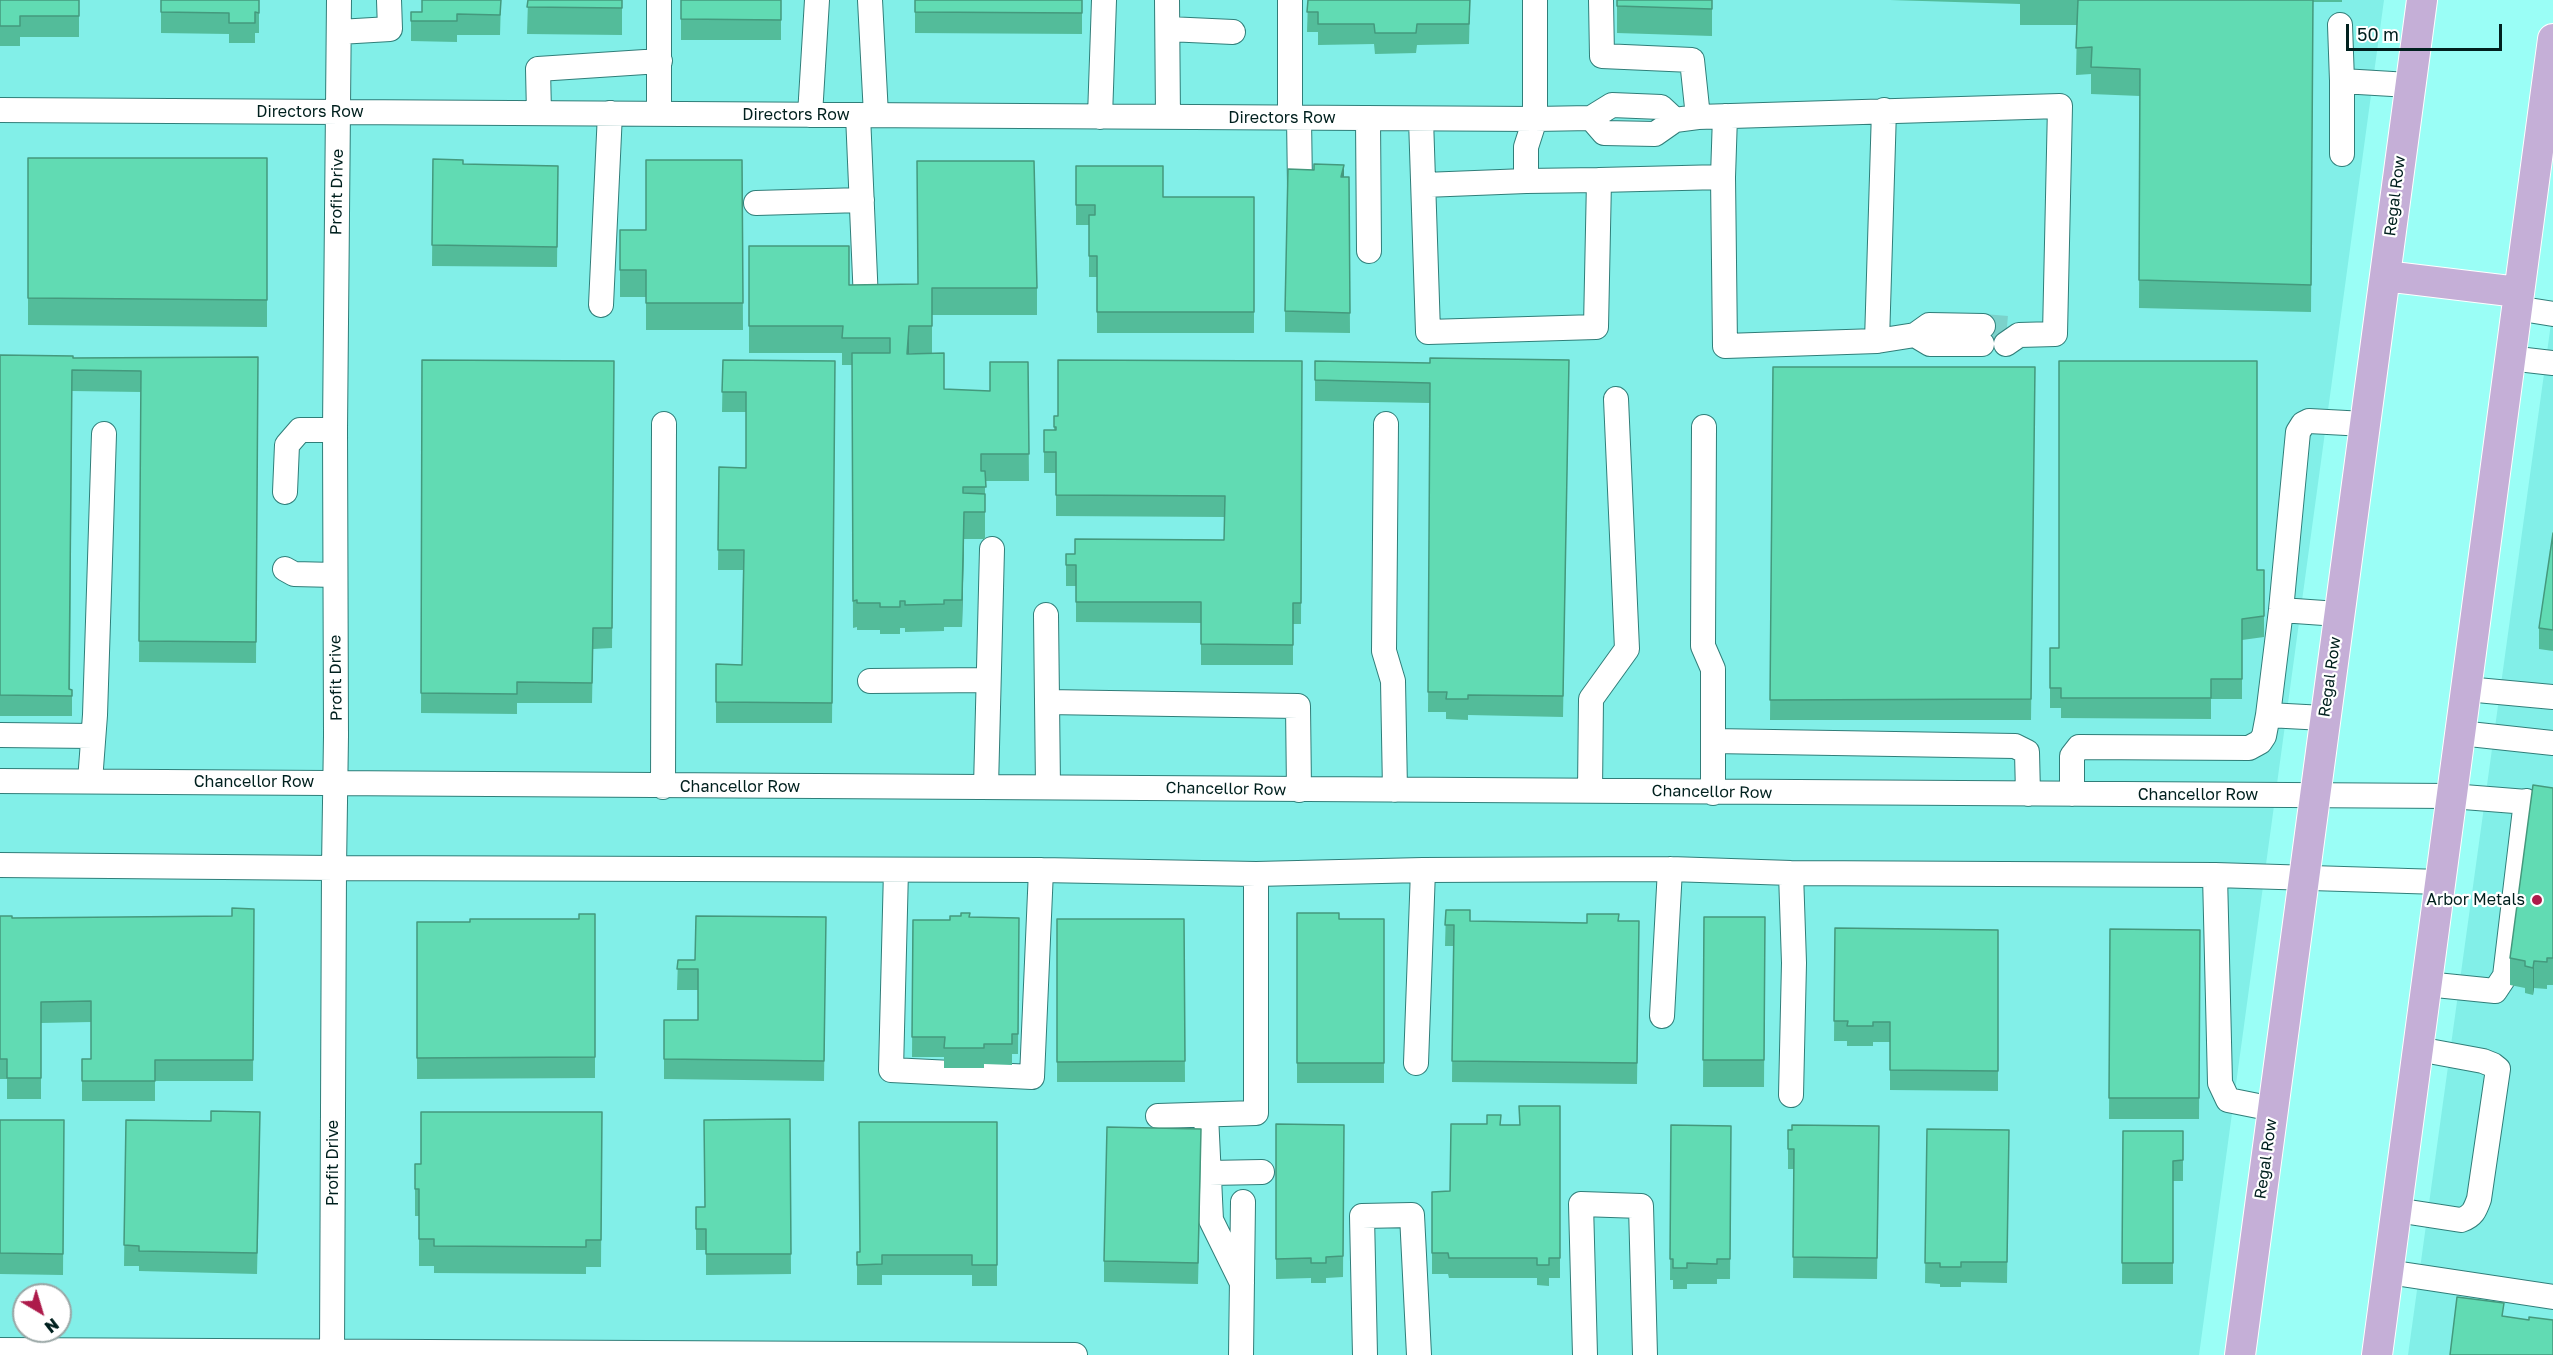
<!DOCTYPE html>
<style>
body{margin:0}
#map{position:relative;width:2553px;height:1355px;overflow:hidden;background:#9afef6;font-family:"Golos Text",sans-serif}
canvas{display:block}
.north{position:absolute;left:12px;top:1283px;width:60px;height:60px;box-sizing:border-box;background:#fff;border:2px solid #99a6a5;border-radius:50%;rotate:142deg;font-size:16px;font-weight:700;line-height:24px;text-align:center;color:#00201e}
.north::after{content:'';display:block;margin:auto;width:21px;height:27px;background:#ad1a4a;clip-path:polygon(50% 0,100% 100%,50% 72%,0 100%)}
.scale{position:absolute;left:2346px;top:24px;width:156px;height:27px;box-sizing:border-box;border:3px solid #00201e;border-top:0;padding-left:8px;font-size:18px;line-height:21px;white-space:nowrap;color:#00201e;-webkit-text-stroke:4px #fff;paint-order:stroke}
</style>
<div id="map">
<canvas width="2553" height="1355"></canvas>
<div class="north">N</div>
<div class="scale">50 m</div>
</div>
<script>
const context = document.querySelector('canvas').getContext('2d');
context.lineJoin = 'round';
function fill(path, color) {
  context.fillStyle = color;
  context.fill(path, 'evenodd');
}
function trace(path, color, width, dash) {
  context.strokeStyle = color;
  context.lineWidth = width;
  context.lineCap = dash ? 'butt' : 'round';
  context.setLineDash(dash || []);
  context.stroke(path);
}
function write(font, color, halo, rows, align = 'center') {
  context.font = font + ' "Golos Text",sans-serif';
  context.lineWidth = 4.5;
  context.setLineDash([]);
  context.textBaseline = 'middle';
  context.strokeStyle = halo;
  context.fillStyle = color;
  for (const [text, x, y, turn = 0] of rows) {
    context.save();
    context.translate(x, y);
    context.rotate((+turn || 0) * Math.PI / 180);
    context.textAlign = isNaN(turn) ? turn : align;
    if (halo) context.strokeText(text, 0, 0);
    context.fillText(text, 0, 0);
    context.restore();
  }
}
const built = new Path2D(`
 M0,0H2384L2199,1355H0ZM24,1295H60V1331H24Z
 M2553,309V1355H2408Z`);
const minorTunnel = new Path2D(`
 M1983,326L2007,328`);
const minor = new Path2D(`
 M870,0L876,115
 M1167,0L1168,117
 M1290,0V118
 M1601,0L1602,56L1692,60L1698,117
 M2340,25L2342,81
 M1168,29L1233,32
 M339,32L390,29L389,0
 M0,110L1535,119L1591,118L1612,105L1661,107L1675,120
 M1884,110L1877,341L1915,335L1929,325L1983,326
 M539,113L538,69L660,61
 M659,114V0
 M810,115L817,0
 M858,115L866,301
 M1100,117L1104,0
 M1299,118L1300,186
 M1591,118L1604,133L1655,134L1675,120L1698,117L2060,106L2055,334L2019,335L2006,344
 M1368,119L1369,251
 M1421,119L1428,332L1596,327L1599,180L1526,181V147L1535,119V0
 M2342,154V81L2409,85
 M1723,177L1725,346L1877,341
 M1599,180L1723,177L1725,116
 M1424,185L1526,181
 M756,203L862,200
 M601,305L610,113
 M2516,308L2553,314
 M1915,335L1930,344H1982
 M2509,358L2553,363
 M1386,424L1384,651L1393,681L1395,790
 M1704,427L1703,646L1713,669V741
 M285,492L287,445L300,430H335
 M285,569L294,574L335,575
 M2281,610L2338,614
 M1046,615L1048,787
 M870,681L988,680
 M2466,689L2553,697
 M1047,702L1298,706L1299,790
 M2268,715L2324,718
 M2460,733L2553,743
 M0,735L93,736
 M0,781L2451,796L2553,804
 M90,781L95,715L104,434
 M663,787L664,424
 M986,787L992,549
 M1590,790L1591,699L1627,649L1616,399
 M1713,793V741L2015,746L2027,752L2028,794
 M2072,794V756L2079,747L2249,748L2260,742L2264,736L2268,715L2281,610L2298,432L2303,424L2309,421L2365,424
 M0,865L334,868L1041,870L1256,874L1423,870L1670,869L1791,873L2215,875L2440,882
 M896,870L891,1070L1032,1077L1041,870
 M1791,873L1794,963L1791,1095
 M2215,875L2220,1083L2228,1100L2273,1109
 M2426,984L2495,991L2505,976L2526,801
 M1662,1016L1670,869
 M1416,1063L1423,870
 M1206,1115L1211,1220L1242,1283
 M1158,1116L1256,1113V874
 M1209,1173L1262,1172
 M2396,1210L2461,1220C2473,1216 2475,1210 2479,1199L2498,1069L2493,1065L2483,1061L2418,1049
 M2388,1272L2553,1297
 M0,1350L1075,1355
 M332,1355L334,868L336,736L335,430L339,0
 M1241,1355L1243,1202
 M1365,1355L1362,1216L1412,1215L1419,1355
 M1585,1355L1581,1204L1641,1206L1645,1355`);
const major = new Path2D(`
 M2385,276L2518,292
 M2240,1355L2422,0
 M2377,1355L2553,39`);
const wall = new Path2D(`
 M0,0H79V37H20V46H0Z
 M161,0H259V33H255V43H229V34L161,33Z
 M501,0L500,35H457V42L411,41V12H422Z
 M528,0H622V35L527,34Z
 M681,0H781V40H681Z
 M915,0H1082V34L915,33Z
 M1308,0H1470L1469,44L1417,45L1416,53L1375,54L1374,44L1318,45V32H1307Z
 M1712,0V36L1617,33V6Z
 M1890,0H2342V2H2313L2311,312L2139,308L2140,96L2091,94V74L2076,75L2077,25H2020V4Z
 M28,158H267V327L28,325Z
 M433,159L463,164L558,166L557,267L432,266Z
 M742,160L743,330H646V297H620V230H646Z
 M1076,166L1163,197H1254V333H1097V277H1089V225H1076Z
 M1344,177H1349L1350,333L1285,332V311Z
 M749,246L849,285L1037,288V315H932V353H909L944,389L990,391L1028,362L1029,481H985V539H964L962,627H944V631L905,632V628H900V634H880V630H857V627L853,628L852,365H842V353H749Z
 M0,355L73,358L258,357L256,663L139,662L141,392L72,391L70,689L72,690V716H0Z
 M422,360L614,361L612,648L593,649L592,703H517V714L421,713Z
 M723,360L835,361L832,723H716V664L742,665L743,570H718L719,467L746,468V412H722Z
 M1569,360L1563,717L1468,715V720L1446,719V712H1428L1430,403L1315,401V380L1430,363Z
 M1302,361L1301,624H1293V665H1201V623L1076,622V586H1066V554H1075L1224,540V517L1056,516V473H1044V430H1054V416H1058Z
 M1773,367H2035L2031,720H1770Z
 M2553,533V651L2539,649V628Z
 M2257,570H2264V637L2242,640V699H2211V719L2061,718V708H2050V648H2059Z
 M2553,788V985H2547V989L2534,988L2533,995L2525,993V988L2510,985V958Z
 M254,909L253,1081H155V1101H82V1059H91V1022L41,1023V1099H7V1079H0V916L12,918L232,916Z
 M1446,910L1470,921L1587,923L1639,921L1637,1084L1452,1082L1453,946H1445Z
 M1297,913L1339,919H1384V1083H1297Z
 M595,914V1078L417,1079V922H470L579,919Z
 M826,917L824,1081L664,1079V1020H698V990H677L678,960H695Z
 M970,917L1019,918L1018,1054H1012V1065L984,1064V1068H944V1057H912L913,920H950Z
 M1704,917H1765L1764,1087H1703Z
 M1057,919H1184L1185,1082H1057Z
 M1835,928L1998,930V1091L1890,1090V1042H1873V1046H1847V1041H1834Z
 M2110,929L2200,930L2199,1119H2109Z
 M1560,1106V1278H1549V1286L1537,1285V1278H1449L1448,1274H1432V1192L1450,1191L1501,1125H1519Z
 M602,1112L601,1267H586V1274L434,1273V1266H419V1216H415V1164H421Z
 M790,1119L791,1274L706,1275V1250H696V1207H705Z
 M0,1120H64L63,1275L0,1274Z
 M126,1120L260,1132L257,1274L139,1271V1266H124Z
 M997,1122V1286H972V1275H882V1285H857V1252H860Z
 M1276,1124L1344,1125L1343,1277L1326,1278V1283H1311V1278L1276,1279Z
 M1671,1125L1731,1126L1730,1279H1717V1284H1687V1289H1673V1280H1670Z
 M1879,1126L1877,1279L1793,1278L1794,1169H1788V1130Z
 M1927,1129L2009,1130L2007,1283L1961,1282V1287H1940V1284L1925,1283Z
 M2123,1131H2183V1181H2173V1284H2122Z
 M1201,1150L1198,1284L1104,1282V1261Z`);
const shadedWall = new Path2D(`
 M1344,165V185L1341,177Z
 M909,326V353L907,381V354Z
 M964,512V539L962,627V600Z
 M2534,961V988L2533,995V968Z`);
const building = new Path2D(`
 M0,0H79V16H20V26H0Z
 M161,0H259V13L255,12V23H229V13L161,12Z
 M422,0H501L500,15L457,14V21H411V12H422Z
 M528,0H622V8L527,7Z
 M681,0H781V20L681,19Z
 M915,0H1082V13L915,12Z
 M1308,0H1470L1469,24H1417L1416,33H1375L1374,24H1318V12H1307Z
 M1617,0H1712V9L1617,6Z
 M2078,0H2313L2311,285L2139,280L2140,69L2091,67L2092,47L2076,48Z
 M28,158H267V300L28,298Z
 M433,159L463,160V164L558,166L557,247L432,245Z
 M646,160H742L743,303H646V270H620V230H646Z
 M917,161H1034L1037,288H932V326H909L907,354L944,353V389L990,391V362H1028L1029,454H981V471H985L986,487H963V493L985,494V512H964L962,600H944V604L905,605V601H900V607H880V603H857V600L853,601L852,353H890V338H842L843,326H749V246H849V285L918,284Z
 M1314,164L1344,165L1341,177H1349L1350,313L1285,311L1288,169L1314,170Z
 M1076,166H1163V197H1254V312H1097V256H1089V215H1095V205H1076Z
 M0,355L73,356V358L258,357L256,642L139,641L141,371L72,370L69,689L72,690V696L0,695Z
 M1430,358L1569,360L1563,696L1468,695V699H1446L1447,692H1428L1430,383L1315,380V361L1430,363Z
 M422,360L614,361L612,628H593L592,683L517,682V694L421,693Z
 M723,360L835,361L832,703L716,702V664L742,665L744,550H718L719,467L746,468V392H722Z
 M1058,360L1302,361L1301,603H1293V645L1201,644V602H1076V565H1066V554H1075V539L1224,540L1225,496L1056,495V452H1044V430H1056V427H1054V416H1058Z
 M2059,361H2257V570H2264V616L2242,619V679H2211V698H2061V688H2050V648H2059Z
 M1773,367H2035L2031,699L1770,700Z
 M2553,533V630L2539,628Z
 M2533,785L2553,788V958H2547V962L2534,961L2533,968L2525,966V961L2510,958Z
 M232,908L254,909L253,1060H155V1081H82V1059H91V1001L41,1002V1078H7V1059H0V916H12V918L232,916Z
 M1446,910H1470V921L1587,923V914H1619L1618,921H1639L1637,1063L1452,1061L1454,925H1445Z
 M961,913H970L969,917L1019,918L1018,1034H1012V1044H984V1048H944L945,1037H912L913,920H950V916H961Z
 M1297,913H1339V919H1384V1063H1297Z
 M579,914H595V1057L417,1058V922H470V919H579Z
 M696,916L826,917L824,1061L664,1059V1020H698V969H677L678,960H695Z
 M1704,917H1765L1764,1060H1703Z
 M1057,919H1184L1185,1061L1057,1062Z
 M1835,928L1998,930V1071L1890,1070V1022H1873V1026H1847L1848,1021H1834Z
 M2110,929L2200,930L2199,1098H2109Z
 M1519,1106H1560V1258H1549V1265H1537V1258H1449L1448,1253H1432V1192L1450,1191L1451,1124H1487V1115H1501L1500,1125H1520Z
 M211,1111L260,1112L257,1253L139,1251V1246L124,1245L126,1120L211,1121Z
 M421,1112H602L601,1240H586V1247L434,1246V1239H419V1189H415V1164H421Z
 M790,1119L791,1254H706V1229H696V1207H705L704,1120Z
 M0,1120H64L63,1254L0,1253Z
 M859,1122H997V1265H972V1255H882V1264L857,1265V1252H860Z
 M1276,1124L1344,1125L1343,1256L1326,1257V1263H1311V1258L1276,1259Z
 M1671,1125L1731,1126L1730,1259H1717V1264L1687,1263V1268H1673V1259H1670Z
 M1792,1125L1879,1126L1877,1258L1793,1257L1794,1149H1788V1130H1792Z
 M1107,1127L1201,1129L1198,1263L1104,1261Z
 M1927,1129L2009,1130L2007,1262H1961V1267H1940V1263H1925Z
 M2123,1131H2183V1160L2173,1161V1263H2122Z
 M2457,1297L2504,1303L2502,1316L2529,1320V1317L2553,1320V1355H2450Z`);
const markers = [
 [2537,900,6,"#ad1a4a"]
];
const streetNames = [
 ["Directors Row",310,112],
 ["Directors Row",796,115],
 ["Directors Row",1282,118],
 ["Profit Drive",337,192,-89],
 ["Regal Row",2395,196,-83],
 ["Regal Row",2330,677,-82],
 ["Profit Drive",336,678,-91],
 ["Chancellor Row",254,782],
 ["Chancellor Row",740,787],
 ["Chancellor Row",1226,789,1],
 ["Chancellor Row",1712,792,1],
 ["Chancellor Row",2198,795],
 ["Regal Row",2266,1159,-82],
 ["Profit Drive",333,1163,-90]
];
const poiNames = [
 ["Arbor Metals",2525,900]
];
fill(built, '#82efe8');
trace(minorTunnel, '#7bd2cb', 24, [24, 12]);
trace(minor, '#307e79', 26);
trace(major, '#fff', 32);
trace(minor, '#fff', 24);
trace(major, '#c5afd7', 30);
fill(wall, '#53bc9a');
fill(shadedWall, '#44997d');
fill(building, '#61dbb3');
trace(building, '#44997d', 1.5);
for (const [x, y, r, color] of markers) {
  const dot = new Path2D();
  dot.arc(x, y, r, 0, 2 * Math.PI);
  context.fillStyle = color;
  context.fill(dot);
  trace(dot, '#fff', 2);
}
write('16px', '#00201e', '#fff', streetNames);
write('16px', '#00201e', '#fff', poiNames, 'right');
</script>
